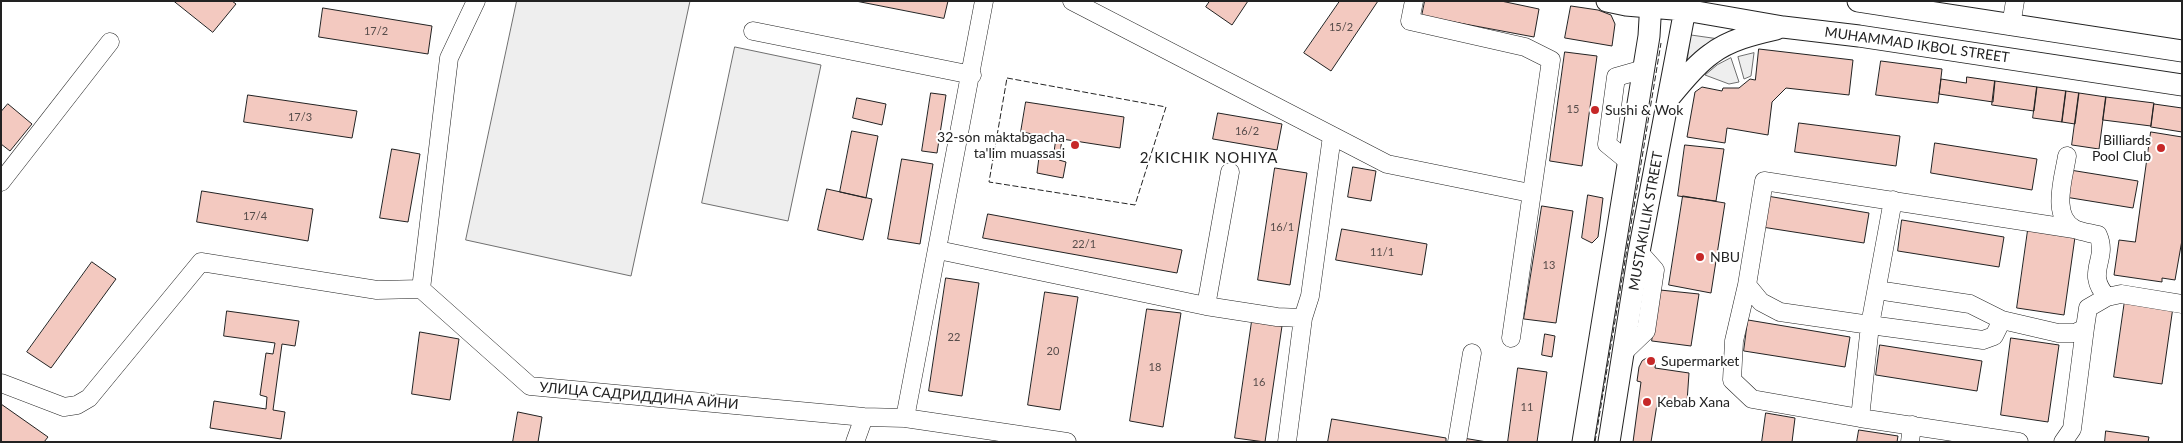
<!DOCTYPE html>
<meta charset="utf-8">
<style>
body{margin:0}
#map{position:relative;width:2183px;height:443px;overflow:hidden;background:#fff;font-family:Lato,sans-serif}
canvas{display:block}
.frame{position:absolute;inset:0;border:2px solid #222;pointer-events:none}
</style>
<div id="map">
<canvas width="2183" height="443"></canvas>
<div class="frame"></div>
</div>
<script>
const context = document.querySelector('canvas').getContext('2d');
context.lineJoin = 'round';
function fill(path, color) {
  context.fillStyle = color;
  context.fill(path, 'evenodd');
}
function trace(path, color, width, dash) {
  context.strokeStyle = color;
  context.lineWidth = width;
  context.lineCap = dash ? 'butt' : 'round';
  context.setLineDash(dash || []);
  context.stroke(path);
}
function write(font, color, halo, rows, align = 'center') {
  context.font = font + ' Lato,sans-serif';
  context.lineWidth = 4;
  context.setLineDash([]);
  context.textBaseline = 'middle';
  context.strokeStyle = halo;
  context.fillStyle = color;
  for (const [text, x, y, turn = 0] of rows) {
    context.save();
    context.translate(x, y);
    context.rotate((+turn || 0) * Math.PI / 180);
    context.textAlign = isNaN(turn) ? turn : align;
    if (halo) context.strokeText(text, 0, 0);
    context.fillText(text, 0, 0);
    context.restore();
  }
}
const green = new Path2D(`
 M517,1H690L631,276L466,240Z
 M1691,35L1719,39L1687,64Z
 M735,47L821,65L788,221L702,203Z
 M1754,53L1751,76L1744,79L1738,57Z
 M1731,58L1739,82L1729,84L1705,75L1717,65Z`);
const building = new Path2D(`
 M174,1H232L236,4L213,32Z
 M856,1H948L944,18Z
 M1210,1H1248L1232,25L1206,7Z
 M1340,1H1378L1331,71L1304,53Z
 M1425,1H1501L1539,9L1534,37L1422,16Z
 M1571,6L1598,10L1611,15L1615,24L1612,46L1565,38Z
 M323,8L432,26L428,54L319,37Z
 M1759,49L1853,60L1849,95L1786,88L1772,102L1768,135L1727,128L1725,143L1687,137L1695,92L1702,87L1722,91L1723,88H1739L1750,79L1755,80Z
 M1565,52L1597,56L1582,166L1550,161Z
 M1881,61L1942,69L1938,103L1876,95Z
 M1967,77L1995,81L1993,102L1939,94L1941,79L1966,83Z
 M1995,81L2037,87L2034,111L1992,105Z
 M2037,87L2066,91L2062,122L2033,118Z
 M2066,91L2079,93L2075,124L2062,122Z
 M931,93L946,95L937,153L922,151Z
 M2079,93L2106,97L2099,149L2072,145Z
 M248,95L357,111L352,138L244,122Z
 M2106,97L2154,103L2151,126L2103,120Z
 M857,98L886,104L882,125L853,118Z
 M1026,102L1124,117L1120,148L1062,139L1059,160L1066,162L1063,178L1037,173L1039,157L1053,159L1056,138L1021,132Z
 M8,104L32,124L10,151L1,144V112Z
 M2154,104L2182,108V132L2151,127Z
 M1218,113L1282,124L1277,150L1213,139Z
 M1799,123L1900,136L1896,166L1795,152Z
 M852,131L878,136L866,198L840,192Z
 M2151,132L2182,137V240L2175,280L2162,278V282L2114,275L2119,240L2135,242Z
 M1935,143L2037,159L2032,190L1931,173Z
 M1685,145L1724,149L1716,201L1678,196Z
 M392,149L420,154L408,222L380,218Z
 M902,159L933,164L920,244L888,239Z
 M1353,167L1376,171L1371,201L1348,197Z
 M1275,168L1307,173L1290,285L1258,280Z
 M2070,170L2138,181L2133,208L2065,197Z
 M827,189L872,199L863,240L818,230Z
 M202,191L313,209L308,241L197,222Z
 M1588,195L1603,198L1598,237L1592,243L1582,238Z
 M1683,196L1725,203L1711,293L1669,285Z
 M1767,196L1869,213L1864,243L1762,227Z
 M1542,206L1573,211L1556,323L1524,319Z
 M988,214L1182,250L1177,273L983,238Z
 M1902,220L2004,237L1999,267L1898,251Z
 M1342,229L1427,244L1422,275L1336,260Z
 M2028,230L2075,237L2064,315L2017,308Z
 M92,262L116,279L51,368L27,352Z
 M946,278L979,283L962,396L929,391Z
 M1660,290L1699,294L1691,346L1652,341Z
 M1045,292L1078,297L1060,410L1028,405Z
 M2125,300L2173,307L2162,384L2114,377Z
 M1147,309L1181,313L1163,427L1130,421Z
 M227,311L299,321L295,346L282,344L273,410L285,412L281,439L210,428L214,401L266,409L267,397L260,395L266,353L273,354L275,343L224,336Z
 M1748,320L1850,337L1845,367L1744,351Z
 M1252,321L1282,326L1265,442L1235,438Z
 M420,332L459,339L450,400L412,394Z
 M1545,334L1555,336L1552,357L1542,355Z
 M2011,338L2059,345L2048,422L2001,415Z
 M1880,345L1982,361L1977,391L1876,375Z
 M1647,358L1656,360L1655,368L1689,373L1687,402L1658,398L1651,442H1633L1641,382L1637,381L1639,367L1642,361Z
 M1518,368L1547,372L1537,442H1508Z
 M1,404L48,437L44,442H1Z
 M518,412L542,417L538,442H513Z
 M1766,413L1795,418L1792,442H1762Z
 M1332,419L1446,438V442H1328Z
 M1859,430L1898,436L1897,442H1857Z
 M2106,431L2149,437L2148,442H2105Z
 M1463,438L1487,442H1463Z`);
const minor = new Path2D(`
 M476,1L449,58L421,289L530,386L864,417L905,418L1067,442
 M1072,1L1387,164L1530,193
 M1414,1L1410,21L1525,47L1551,60L1511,338
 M2011,26L2015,1
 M753,31L972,75
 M2067,156C2064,177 2050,217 2075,229C2081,232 2091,233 2098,235C2109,260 2084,272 2107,297
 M1629,162L1607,144L1616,77L1644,69
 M1,182L110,42
 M938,250L1206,306L1277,317L1303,318L1310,296L1332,136
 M1747,285L1761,302L1780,312L1870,325L1893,200
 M1877,290L1970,304L2002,320L2058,333H2075L2085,328L2088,308L2107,297L2121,294L2182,304
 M1206,306L1230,172
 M1623,353L1646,331L1655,270L1639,252
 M1,383L64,407L77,405L89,398L201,262L377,290L421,289
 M905,418L984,1
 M1860,418L1870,325L1983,340L1994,336L2002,320
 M855,442L864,417
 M1287,442L1303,318
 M1457,442L1472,353
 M1910,442L1912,425
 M2019,442L1860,418L1752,399L1732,380L1734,341L1747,285L1764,181L2074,229
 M2063,442L2072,429L2085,328`);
const major = new Path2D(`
 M1607,1L1626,5L1685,10L1783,27L1859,36L2182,85
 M1858,1L2182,51
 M1668,99C1681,84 1694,66 1711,54C1729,40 1754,34 1776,29
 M1583,442L1649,36L1651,1
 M1609,442L1639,252L1683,20L1684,1`);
const fence = new Path2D(`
 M1007,78L1166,107L1135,205L989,182Z
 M1595,442L1661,43`);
const markers = [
 [1595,110,5,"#c62828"],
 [1075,145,5,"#c62828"],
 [2161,148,5,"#c62828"],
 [1700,257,5,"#c62828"],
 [1651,361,5,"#c62828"],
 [1647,402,5,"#c62828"]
];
const numberNames = [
 ["15/2",1341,27],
 ["17/2",376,31],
 ["15",1573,109],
 ["17/3",300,117],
 ["16/2",1247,131],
 ["17/4",255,216],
 ["16/1",1282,227],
 ["22/1",1084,244],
 ["11/1",1382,252],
 ["13",1549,265],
 ["22",954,337],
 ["20",1053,351],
 ["18",1155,367],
 ["16",1259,382],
 ["11",1527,407]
];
const streetNames = [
 ["MUHAMMAD IKBOL STREET",1917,45,8],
 ["MUSTAKILLIK STREET",1646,221,-80],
 ["УЛИЦА САДРИДДИНА АЙНИ",639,396,5]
];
const poiNames = [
 ["Sushi & Wok",1605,110],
 ["32-son maktabgacha",1065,137,"right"],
 ["ta'lim muassasi",1065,153,"right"],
 ["Billiards",2151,140,"right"],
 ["Pool Club",2151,156,"right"],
 ["NBU",1710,257],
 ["Supermarket",1661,361],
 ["Kebab Xana",1657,402]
];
const neighbourhoodNames = [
 ["2 KICHIK NOHIYA",1209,158]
];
fill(green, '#eee');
trace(green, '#6f6f6f', 1);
fill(building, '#f3c9c0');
trace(building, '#222', 1);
trace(minor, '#222', 19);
trace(major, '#222', 23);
trace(minor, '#fff', 18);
trace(major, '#fff', 21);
trace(fence, '#222', 1, [6, 2.5]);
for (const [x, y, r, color] of markers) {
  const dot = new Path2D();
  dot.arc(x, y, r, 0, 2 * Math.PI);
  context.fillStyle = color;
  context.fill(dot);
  trace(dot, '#fff', 2);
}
write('11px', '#564c4a', null, numberNames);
write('14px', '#222', '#fff', streetNames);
write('14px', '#222', '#fff', poiNames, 'left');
context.letterSpacing = '1px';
write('15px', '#222', '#fff', neighbourhoodNames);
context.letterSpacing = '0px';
</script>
